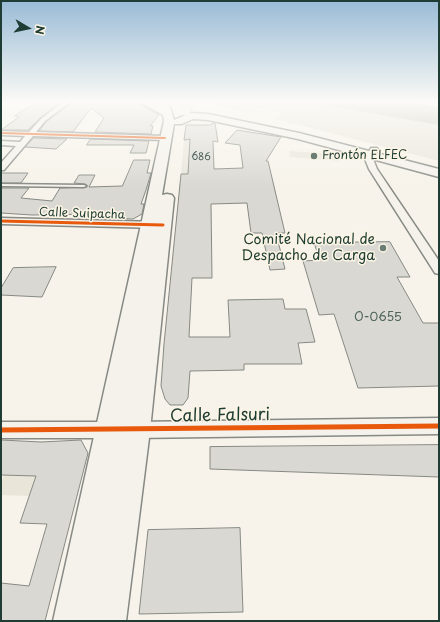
<!DOCTYPE html>
<meta charset="utf-8">
<style>
body{margin:0}
#map{position:relative;width:440px;height:622px;overflow:hidden;background:#f7f3ea;font-family:"Playpen Sans",sans-serif}
canvas{display:block}
.frame{position:absolute;inset:0;border:2px solid #1f3d34;pointer-events:none}
.north{position:absolute;left:8px;top:8px;width:40px;height:40px;-webkit-text-stroke:3px #fcf5e5;paint-order:stroke;rotate:99deg;font-size:11px;font-weight:700;line-height:16px;text-align:center;color:#1f3d34}
.north::after{content:'';display:block;margin:auto;width:14px;height:18px;background:#1f3d34;clip-path:polygon(50% 0,100% 100%,50% 72%,0 100%)}
</style>
<div id="map">
<canvas width="440" height="622"></canvas>
<div class="frame"></div>
<div class="north">N</div>
</div>
<script>
const context = document.querySelector('canvas').getContext('2d');
context.lineJoin = 'round';
function fill(path, color) {
  context.fillStyle = color;
  context.fill(path, 'evenodd');
}
function trace(path, color, width, dash) {
  context.strokeStyle = color;
  context.lineWidth = width;
  context.lineCap = dash ? 'butt' : 'round';
  context.setLineDash(dash || []);
  context.stroke(path);
}
function write(font, color, halo, rows, align = 'center') {
  context.font = font + ' "Playpen Sans",sans-serif';
  context.lineWidth = 3;
  context.setLineDash([]);
  context.textBaseline = 'middle';
  context.strokeStyle = halo;
  context.fillStyle = color;
  for (const [text, x, y, turn = 0] of rows) {
    context.save();
    context.translate(x, y);
    context.rotate((+turn || 0) * Math.PI / 180);
    context.textAlign = isNaN(turn) ? turn : align;
    if (halo) context.strokeText(text, 0, 0);
    context.fillText(text, 0, 0);
    context.restore();
  }
}
const built = new Path2D(`
 M32,441L47,442L29,496L1,495V483L4,475L19,476Z`);
const green = new Path2D(`
 M207,101H299L439,125V161L275,119L282,113L260,108L249,113L219,106Z
 M196,139L190,148L188,174H181L184,140Z
 M290,151L338,154L340,161L290,157Z`);
const water = new Path2D(`
 M299,101H405L439,107V125Z`);
const building = new Path2D(`
 M39,101L59,103L40,118L28,130H1L19,117L15,116Z
 M75,101H134L159,115L150,126H153L151,134L95,132L104,118L91,108L73,132L39,131L46,122Z
 M215,123L218,142L213,141L214,169L243,168L240,145L225,143L237,130L281,137L266,161H268L285,233H276L285,269L270,270L262,233H251L247,203L211,204L212,278H192L189,337H230L228,300L283,299L285,309H306L315,342L298,343L302,364H244V370L190,371L188,398L183,405H170L165,399L161,386L164,344L181,174H188L190,139L184,140L186,125H209Z
 M34,138L67,139L56,149L25,147Z
 M91,139L149,141L146,153H130L134,145H87Z
 M134,160H150L147,173H151L146,190L141,204H144L142,214L133,219L100,218L102,214L32,215L1,213V188H29L21,198L52,201L60,188L87,187V185L85,184L74,183L79,175H95L89,187L122,186Z
 M1,173H28L21,183H1Z
 M390,242L410,277H397L423,323H439V386L358,388L334,314L319,315L303,261L320,260L314,243Z
 M56,267L42,297L1,295V288L13,268Z
 M1,440L41,442L81,440L88,453L45,621H1V583L29,586L47,524L20,523L36,476L1,475Z
 M439,445V477L210,469V447Z
 M240,528L243,612L139,614L148,530Z`);
const service = new Path2D(`
 M1,184L84,185L86,186L84,187L1,186Z`);
const minor = new Path2D(`
 M64,101H71L45,121L36,132L165,136L169,138L165,140L33,136L4,170H1V163L16,146L1,145V141L20,142L25,136L1,135V131L29,132L41,119Z
 M371,148H377L378,150L373,159L377,169L439,261V274L435,273L369,169L365,159Z
 M1,218L159,222L164,225L159,228L1,224Z
 M439,418V434L133,438L127,436L125,430L127,424L133,422Z
 M1,422H113L119,424L121,430L119,436L113,438H1Z`);
const primary = new Path2D(`
 M138,101H154L160,105L165,102L169,103L174,120L191,113L208,114L299,133L439,169V177L298,139L208,120L193,119L182,124H174L162,195L167,194L172,195L174,198L150,430L126,621H53L164,121L163,115Z`);
const primaryBridge = new Path2D(`
 M165,101V105
 M185,110L188,102`);
const cyclewayFar2 = new Path2D(`
 M1,133L165,138`);
const cyclewayFar1 = new Path2D(`
 M1,221L163,225`);
const cycleway = new Path2D(`
 M1,430L439,426`);
const markers = [
 [314,156,4,"#6b7d74"],
 [383,248,4,"#6b7d74"]
];
const farNumbernames = [
 ["686",201,157]
];
const farPoinames = [
 ["Frontón ELFEC",322,156]
];
const farStreetnames = [
 ["Calle Suipacha",82,214,2]
];
const numberNames = [
 ["O-0655",378,318]
];
const poiNames = [
 ["Comité Nacional de",375,240],
 ["Despacho de Carga",375,256]
];
const nearStreetnames = [
 ["Calle Falsuri",220,416,-1]
];
fill(built, '#e9e5d9');
fill(green, '#e8e5da');
fill(water, '#c4c6bb');
fill(building, '#dad8d2');
trace(building, '#868984', 1);
trace(service, '#868984', 3);
trace(minor, '#868984', 3);
trace(primary, '#868984', 3);
fill(service, '#f5f2ec');
fill(minor, '#f5f2ec');
fill(primary, '#f5f2ec');
trace(primaryBridge, '#868984', 12, []);
trace(primaryBridge, '#f5f2ec', 11);
trace(cyclewayFar2, '#e8590c', 2);
trace(cyclewayFar1, '#e8590c', 3);
trace(cycleway, '#e8590c', 5);
const sky = context.createLinearGradient(0, 0, 0, 188);
sky.addColorStop(0, '#99bbd6');
sky.addColorStop(0.54, '#fbfaf6');
sky.addColorStop(1, '#fbfaf600');
context.fillStyle = sky;
context.fillRect(0, 0, 440, 188);
for (const [x, y, r, color] of markers) {
  const dot = new Path2D();
  dot.arc(x, y, r, 0, 2 * Math.PI);
  context.fillStyle = color;
  context.fill(dot);
  trace(dot, '#fcf5e5', 1.5);
}
write('10px', '#4e645c', null, farNumbernames);
write('12px', '#1f3d34', '#fcf5e5', farPoinames, 'left');
write('12px', '#1f3d34', '#fcf5e5', farStreetnames);
write('12px', '#4e645c', null, numberNames);
write('14px', '#1f3d34', '#fcf5e5', poiNames, 'right');
write('17px', '#1f3d34', '#fcf5e5', nearStreetnames);
</script>
